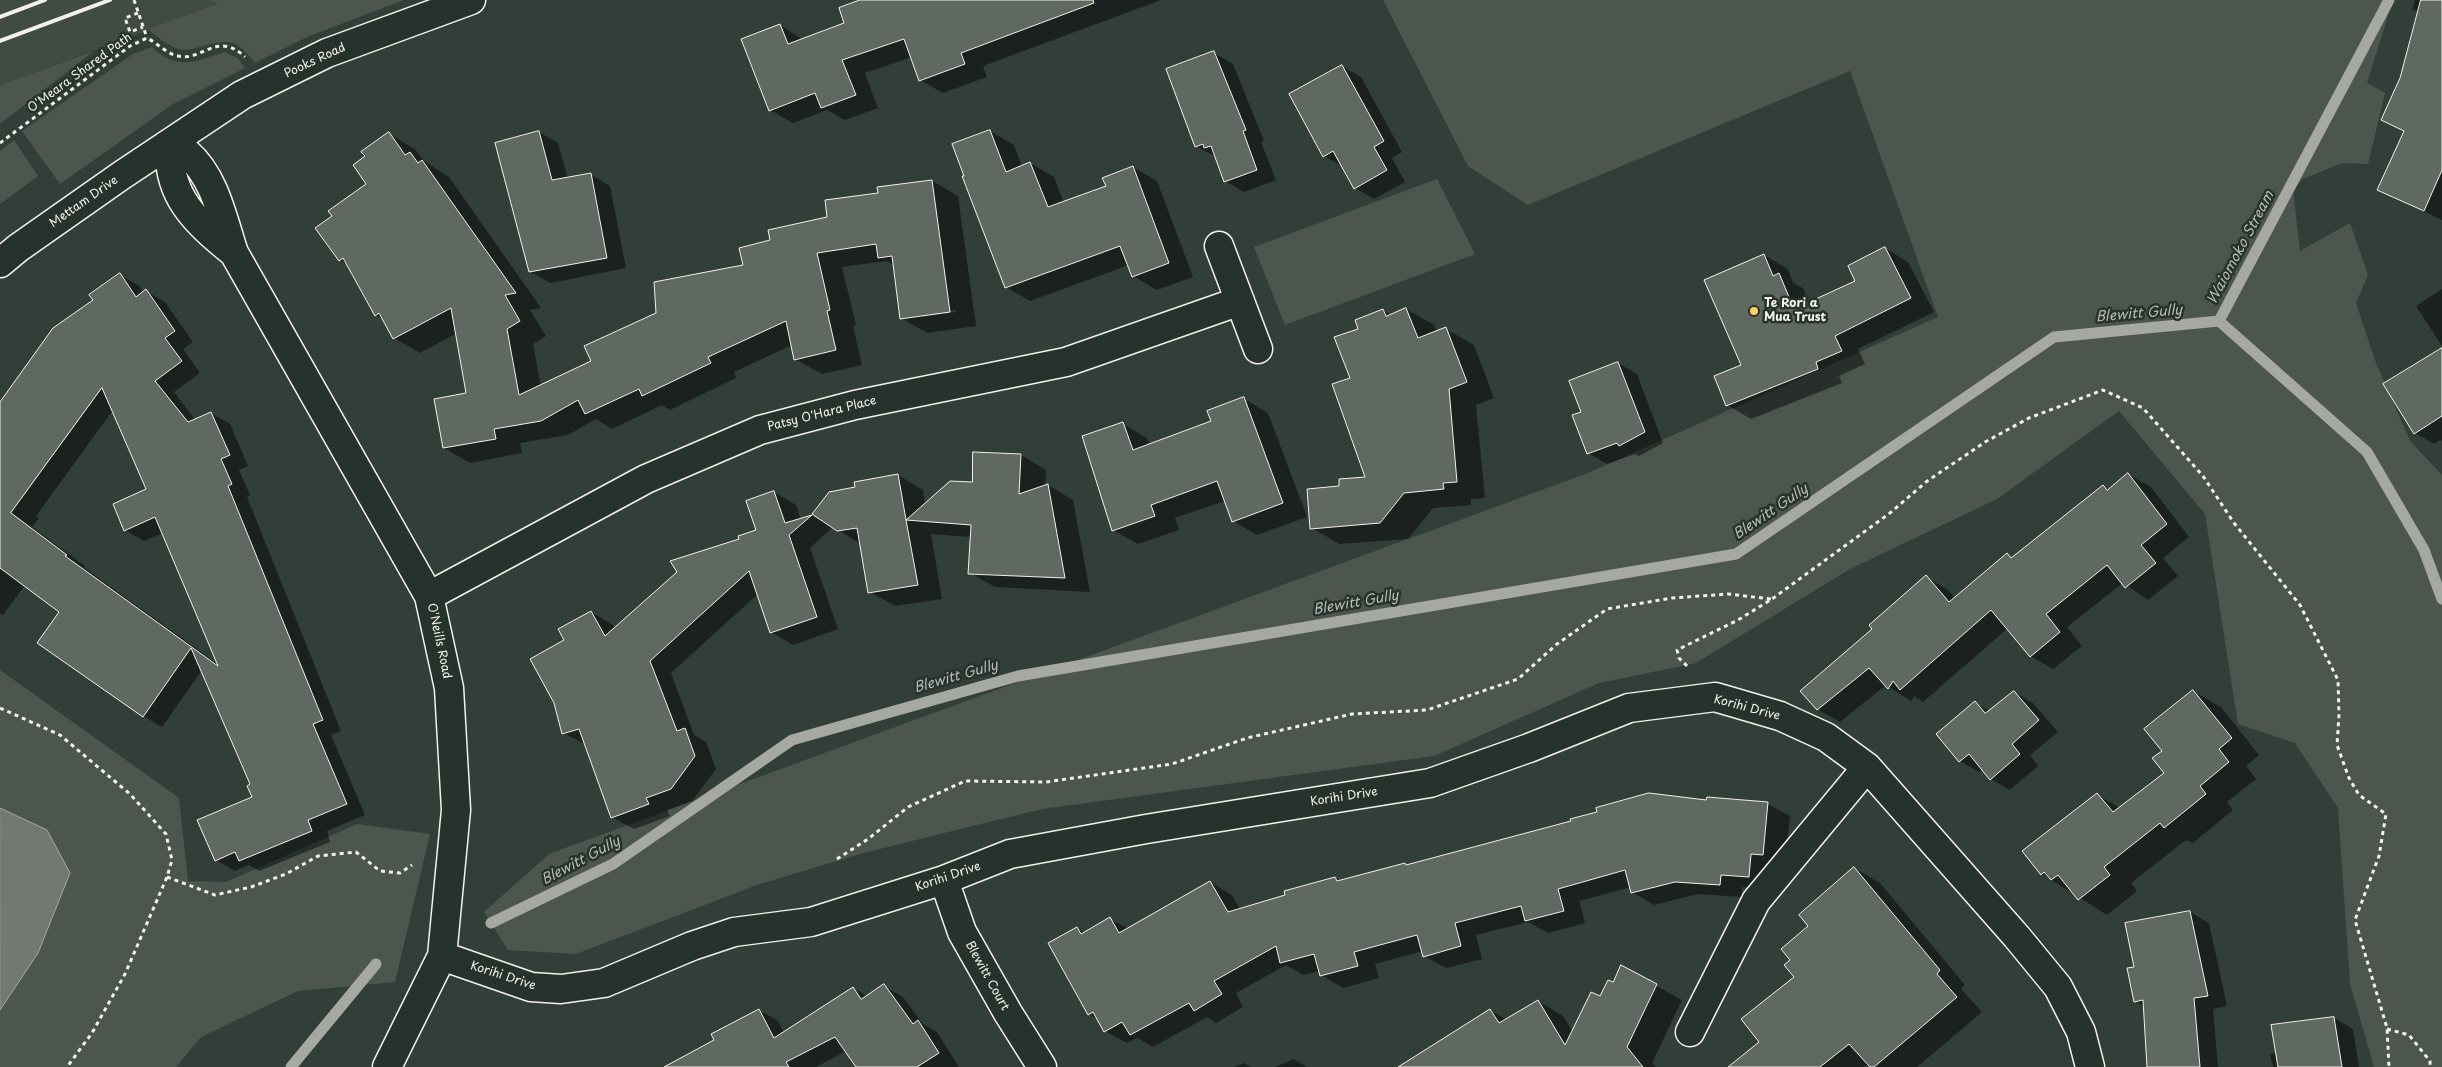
<!DOCTYPE html>
<style>
body{margin:0}
canvas{display:block;background:#323e38}
</style>
<canvas width="2442" height="1067"></canvas>
<script>
const context = document.querySelector('canvas').getContext('2d');
context.lineJoin = 'round';
function fill(path, color) {
  context.fillStyle = color;
  context.fill(path, 'evenodd');
}
function trace(path, color, width, dash) {
  context.strokeStyle = color;
  context.lineWidth = width;
  context.lineCap = dash ? 'butt' : 'round';
  context.setLineDash(dash || []);
  context.stroke(path);
}
function write(font, color, halo, rows, align = 'center') {
  context.font = font + ' "Playpen Sans",sans-serif';
  context.lineWidth = 5;
  context.setLineDash([]);
  context.textBaseline = 'middle';
  context.strokeStyle = halo;
  context.fillStyle = color;
  for (const [text, x, y, turn = 0] of rows) {
    context.save();
    context.translate(x, y);
    context.rotate((+turn || 0) * Math.PI / 180);
    context.textAlign = isNaN(turn) ? turn : align;
    if (halo) context.strokeText(text, 0, 0);
    context.fillText(text, 0, 0);
    context.restore();
  }
}
const built = new Path2D(`
 M0,0H209L219,4L0,85Z`);
const green = new Path2D(`
 M209,0H404L307,37L255,63C236,38 229,39 199,47C195,48 189,50 184,50C169,48 159,38 148,29L218,4Z
 M1383,0H2393L2367,83L2385,93L2368,164L2342,163L2303,179L2293,190L2300,251L2350,223L2368,275L2356,303L2376,363L2410,441L2442,475V1067H2374L2350,984L2338,808L2295,743L2238,724L2205,514L2119,411L1997,499L1850,569L1696,663L1599,683L1434,756L1042,809L863,853L757,885L576,954L508,950L484,912L549,854L1588,473L1938,317L1850,71L1528,205L1468,166Z
 M152,47C177,71 195,62 224,52L238,58L245,68L173,104L60,184L22,131L133,54Z
 M94,51L0,124V85Z
 M14,140L38,176L0,204V151Z
 M1437,179L1475,254L1285,325L1254,247Z
 M0,670L179,798L188,881L226,882L357,824L430,834L395,982L298,991L201,1037L176,1067H0Z`);
const water = new Path2D(`
 M0,808L47,830L70,873L38,953L0,1010Z`);
const shadow = new Path2D(`
 M864,0H1161L983,66L987,77L943,93L920,80L912,57L865,73L878,108L845,120L827,110L793,123L770,110L780,25L803,40L845,24Z
 M2415,0H2442V220L2379,190L2405,132L2382,119L2401,78L2419,12L2412,9Z
 M1214,53L1233,64L1264,141L1261,142L1276,180L1244,192L1225,181L1216,157L1196,146Z
 M1342,66L1361,77L1402,152L1392,158L1405,182L1374,199L1355,188L1344,167L1324,156Z
 M990,131L1014,145L1022,166L1030,163L1054,177L1064,203L1107,186L1133,167L1157,181L1193,277L1157,290L1133,276L1129,265L1030,301L1006,287Z
 M539,132L558,143L568,179L590,174L610,186L626,268L550,283L531,272Z
 M389,134L415,149L424,161L449,177L541,308L530,310L546,336L533,344L541,386L593,362L657,313L745,266L772,241L879,194L932,181L958,196L976,326L927,333L901,318L894,265L886,261L842,267L856,325L853,326L862,365L822,374L795,359L792,345L734,372L736,378L670,410L662,405L612,429L596,419L568,435L520,443L522,453L470,463L444,448L468,394L457,333L420,353L394,338L384,320L376,315L348,265L340,260L334,216L368,184L367,156ZM956,310V312L923,317V314Z
 M1885,248L1908,262L1934,312L1858,349L1865,364L1839,376L1842,383L1751,419L1727,405L1743,366L1764,255L1788,269L1793,283L1803,288L1809,303L1857,281Z
 M120,275L139,286L143,292L146,291L165,302L193,342L183,349L200,373L174,392L195,420L211,413L230,424L248,466L239,470L250,495L247,497L341,731L331,735L365,815L327,831L330,842L259,871L249,865L235,871L216,860L253,798L252,785L202,670L162,727L143,716L61,612L25,585L3,615L0,614V404ZM113,410L147,490L125,530L144,541L163,533L219,665L83,567L85,566L32,527L39,518L36,516Z
 M2442,289V346L2416,306Z
 M1406,309L1434,325L1437,332L1446,329L1474,345L1494,398L1476,405L1485,498L1471,499V505L1433,508L1408,539L1339,544L1312,528L1341,487L1367,478L1351,379L1360,329L1383,310L1391,315Z
 M1618,363L1637,374L1663,443L1639,456L1635,454L1607,464L1588,453L1583,412Z
 M2442,364V441L2440,440L2434,444L2415,433Z
 M1244,399L1268,413L1307,517L1257,535L1233,521L1225,501L1175,518L1179,530L1138,544L1113,530L1123,424L1147,438L1150,445L1213,422Z
 M1021,455L1046,470L1045,486L1048,485L1073,500L1090,592L995,587L970,573L971,537L931,534L942,599L895,606L870,592L861,544L833,527L810,548L838,629L793,645L771,632L758,594L671,673L694,735L706,742L716,769L692,801L667,810L670,816L634,829L612,817L587,745L563,733L565,641L591,612L613,625L615,629L740,539L758,531L774,492L796,505L801,520L812,516L819,520L856,488L898,475L923,490L925,505L974,483Z
 M2128,474L2151,487L2189,537L2163,558L2178,576L2148,600L2123,583L2067,627L2082,646L2053,669L2030,656L2008,628L1923,702L1914,696L1911,701L1886,685L1840,722L1817,709L1874,629L1926,577L1948,590L1955,598L2007,555L2013,558L2104,487L2109,490Z
 M2193,691L2221,707L2259,755L2246,766L2256,779L2227,802L2233,810L2193,843L2186,840L2131,883L2137,891L2107,915L2042,874L2097,795L2120,808L2166,773L2163,751Z
 M2014,692L2033,703L2058,732L2030,755L2038,766L2010,790L1991,779L1983,769L1979,772L1960,761L1975,703L1990,711Z
 M1707,801L1768,804L1790,816L1785,866L1770,889L1742,887V897L1698,894L1654,905L1632,892L1631,887L1579,901L1585,923L1548,933L1528,922L1476,935L1482,959L1446,968L1424,956L1423,951L1375,964L1379,978L1343,988L1321,975L1320,971L1303,975L1286,965L1236,993L1243,1007L1216,1023L1207,1017L1153,1047L1137,1038L1127,1043L1105,1031L1099,1020L1089,1014L1077,928L1084,933L1110,919L1129,929L1210,882L1232,895L1240,909L1287,896L1335,878L1341,881L1405,864L1408,866Z
 M1854,868L1880,883L1965,985L1961,989L1982,1012L1917,1067H1872L1869,1064L1864,1067H1730L1761,1042L1796,977L1792,960L1810,926Z
 M2190,912L2209,923L2227,1006L2213,1009L2218,1067H2149L2144,1007L2135,1001V968Z
 M1621,966L1682,1000L1652,1063L1656,1067H1398L1490,1010L1507,1020L1538,1001L1563,1016L1573,1032L1613,984Z
 M884,986L903,997L923,1024L937,1032L959,1067H858L846,1051L816,1067H678L759,1010L778,1021L784,1033L853,988L867,996Z
 M2334,1018L2353,1029L2359,1067H2273L2270,1054L2277,1053Z
 M1294,1059L1307,1067H1275Z
 M1244,1063L1251,1067H1234Z`);
const stream = new Path2D(`
 M2219,321L2389,0
 M2219,321L2367,452L2424,550L2442,599
 M491,923L613,864L792,740L1018,676L1736,554L2054,337L2219,321
 M291,1067L376,964`);
const building = new Path2D(`
 M860,0H1093L1094,3L961,53L965,64L919,81L904,39L842,60L856,95L821,108L815,93L769,111L741,39L780,24L788,44L844,23L839,8Z
 M2421,0H2442V170L2424,211L2377,190L2404,131L2381,120L2400,78Z
 M1214,51L1246,130L1243,131L1257,170L1224,182L1211,146L1204,148L1203,144L1195,147L1166,69Z
 M1342,65L1384,141L1374,147L1387,170L1354,189L1333,151L1323,157L1289,94Z
 M990,130L1006,172L1030,162L1048,207L1106,186L1102,178L1133,166L1169,263L1132,277L1120,246L1005,288L962,176H964L952,144Z
 M539,131L552,180L591,173L607,258L529,272L495,143Z
 M389,132L405,155L410,152L418,163L422,160L516,293L505,295L520,321L507,329L519,395L591,361L584,346L656,313L654,282L743,265L739,248L770,240L768,230L827,217L825,200L878,193L877,187L932,180L950,312L900,319L892,256L878,258L876,244L817,253L830,310L827,311L836,350L794,360L786,321L708,357L711,363L642,396L639,389L585,414L578,400L541,421L494,429L496,439L443,448L434,399L466,393L451,308L393,339L379,313L375,316L343,258L339,261L315,228L332,216L328,211L366,184L353,165L365,156L361,152Z
 M1885,247L1911,298L1835,336L1842,351L1816,362L1818,369L1726,406L1714,376L1741,365L1704,280L1764,254L1773,276L1779,273L1794,309L1855,281L1848,266Z
 M120,273L136,297L146,289L175,331L165,338L182,361L155,381L188,422L211,412L230,455L221,459L232,484L228,486L323,720L313,724L347,804L308,820L312,831L239,861L235,852L215,861L197,820L252,797L247,786L250,784L191,648L143,717L37,643L59,612L0,568V402L53,328L93,300L89,295ZM102,388L146,489L113,504L124,531L155,517L218,666L65,556L67,555L11,513Z
 M1406,308L1418,338L1446,327L1467,382L1449,389L1457,482L1443,483L1444,489L1404,493L1380,523L1310,529L1307,489L1339,486V479L1365,477L1332,384L1350,378L1334,337L1358,329L1355,320L1383,309L1386,316Z
 M2442,348V416L2414,434L2383,384Z
 M1618,362L1645,432L1619,446L1617,443L1587,454L1572,415L1581,412L1569,381Z
 M1244,397L1283,503L1232,522L1217,481L1151,505L1155,516L1112,531L1082,436L1123,422L1133,450L1211,421L1207,411Z
 M973,452L1021,454L1019,494L1048,484L1065,578L968,574L971,525L906,520L918,585L868,593L857,528L837,531L812,514L829,492L855,487L854,482L898,474L906,520L950,481L972,482Z
 M2128,473L2167,524L2141,545L2156,563L2125,588L2107,565L2046,614L2060,632L2030,657L1991,610L1900,690L1893,681L1888,689L1869,668L1817,710L1800,691L1872,629L1869,625L1926,575L1949,602L2007,553L2011,558L2103,485L2107,490Z
 M774,491L785,523L812,515L789,535L817,617L770,633L749,571L650,661L677,731L685,728L695,756L671,789L646,798L649,804L611,818L579,729L562,734L554,703L530,659L564,640L558,629L591,611L605,636L677,572L670,561L739,539L738,536L756,530L746,501Z
 M2193,690L2232,738L2219,749L2229,762L2200,786L2206,794L2164,828L2160,823L2104,867L2110,875L2078,900L2058,875L2051,880L2044,872L2041,875L2022,851L2097,793L2113,812L2164,773L2152,758L2162,751L2144,729Z
 M2014,691L2039,720L2012,744L2020,754L1990,780L1969,754L1959,762L1936,734L1975,701L1985,713Z
 M1649,793L1706,800L1707,797L1768,802L1763,855L1751,854L1749,877L1721,875L1720,885L1675,882L1631,893L1625,870L1558,889L1564,911L1525,921L1521,906L1455,923L1461,946L1423,957L1417,935L1354,952L1358,966L1320,976L1314,954L1280,963L1276,946L1214,981L1222,994L1194,1011L1189,1003L1130,1035L1122,1022L1104,1032L1093,1012L1088,1015L1048,943L1077,927L1081,934L1110,917L1119,933L1210,881L1228,912L1285,895L1284,891L1335,877L1337,881L1405,863L1406,865L1571,821L1570,819L1597,812L1596,808Z
 M1854,867L1940,970L1937,974L1957,997L1874,1067H1870L1849,1044L1820,1067H1728L1759,1042L1741,1019L1794,977L1784,965L1790,960L1781,949L1808,926L1799,915Z
 M2190,911L2208,996L2194,998L2200,1067H2147L2143,1000L2134,1002L2127,968L2134,967L2125,923Z
 M1621,965L1657,984L1627,1047L1643,1067H1398L1490,1009L1499,1023L1538,1000L1565,1045L1591,992L1600,996L1608,980L1613,982Z
 M884,984L913,1024L918,1020L939,1053L917,1067H856L835,1037L786,1062L789,1067H664L714,1040L711,1034L759,1009L774,1038L853,987L861,999Z
 M2334,1017L2342,1067H2278L2271,1025Z`);
const path = new Path2D(`
 M134,0L147,38
 M138,13L125,18L130,32L143,27
 M0,143L130,46L147,38C157,43 167,54 178,56C202,62 217,30 245,57
 M1687,666L1679,658L1677,650L1738,620L1772,599L1890,513L1926,482L1985,442L2029,418L2103,390L2143,408L2203,476L2234,523L2300,605L2338,680L2339,715L2337,745L2349,778L2359,795L2386,814L2379,856L2355,920L2387,1028L2389,1067
 M0,708L60,735L130,794L166,834L172,860L167,877L125,974L92,1033L67,1067
 M837,859L868,839L908,807L965,781L1046,782L1172,764L1247,738L1352,714L1427,710L1518,679L1557,644L1607,609L1672,598L1728,594L1771,599
 M167,877L215,895L251,887L286,874L318,856L356,852L380,871L400,873L412,865
 M2387,1029L2409,1035L2430,1061V1067`);
const street = new Path2D(`
 M170,143C175,146 182,149 187,153C215,177 223,220 234,253L429,596L449,688L456,810L442,956L387,1067
 M170,143C166,196 196,222 234,253
 M1219,246L1258,349
 M0,263L18,248L122,175L242,95L327,53L471,0
 M429,596L646,479L760,430L855,405L1066,362L1240,301
 M944,880L962,932L1008,1013L1042,1067
 M442,956L531,987L561,989L604,983L692,946L734,932L811,922L944,880L1010,854L1146,829L1430,783L1529,748L1629,708L1715,697L1780,716L1826,737L1867,767L2017,937L2058,987L2081,1032L2090,1067
 M1690,1032L1756,901L1867,767`);
const rail = new Path2D(`
 M0,17L45,0
 M0,41L110,0`);
const markers = [
 [1754,311,5,"#ffd166"]
];
const streetNames = [
 ["Pooks Road",315,61,-25],
 ["O'Meara Shared Path",80,73,-36],
 ["Mettam Drive",84,202,-35],
 ["Patsy O'Hara Place",822,414,-14],
 ["O'Neills Road",439,641,78],
 ["Korihi Drive",1747,708,15],
 ["Korihi Drive",1344,797,-9],
 ["Korihi Drive",948,877,-19],
 ["Korihi Drive",503,976,18],
 ["Blewitt Court",987,976,61]
];
const poiNames = [
 ["Te Rori a",1764,304],
 ["Mua Trust",1764,318]
];
const waterNames = [
 ["Waiomoko Stream",2241,248,-62],
 ["Blewitt Gully",2139,314,-5],
 ["Blewitt Gully",1771,512,-34],
 ["Blewitt Gully",1356,603,-10],
 ["Blewitt Gully",956,677,-16],
 ["Blewitt Gully",581,861,-28]
];
fill(built, '#404b44');
fill(green, '#4c564f');
fill(water, '#727972');
trace(water, '#a6a9a1', 1);
fill(shadow, '#0007');
trace(stream, '#a6a9a1', 11);
fill(building, '#5f6861');
trace(building, '#f4f1e8', 1);
trace(street, '#f4f1e8', 31);
trace(path, '#f4f1e8', 3, [4, 4]);
trace(street, '#26332d', 28);
trace(rail, '#f4f1e8', 4);
for (const [x, y, r, color] of markers) {
  const dot = new Path2D();
  dot.arc(x, y, r, 0, 2 * Math.PI);
  context.fillStyle = color;
  context.fill(dot);
  trace(dot, '#26332d', 2);
}
write('12px', '#f4f1e8', '#26332d', streetNames);
write('bold 12px', '#f4f1e8', '#26332d', poiNames, 'left');
write('italic 14px', '#babbb3', '#26332d', waterNames);
</script>
